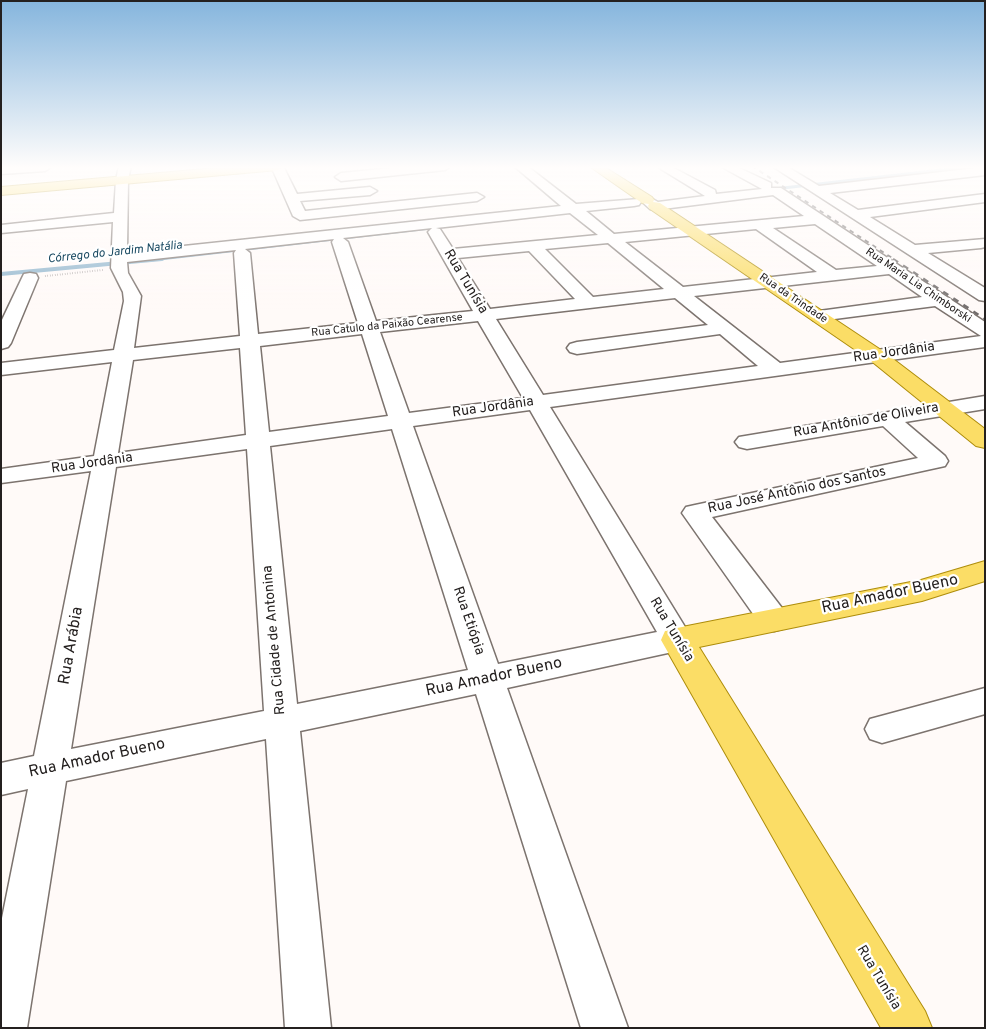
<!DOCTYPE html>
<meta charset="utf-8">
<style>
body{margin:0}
#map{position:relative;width:986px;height:1029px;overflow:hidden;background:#fffaf8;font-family:Overpass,sans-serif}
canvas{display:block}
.frame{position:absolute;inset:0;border:2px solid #24201f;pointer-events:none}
</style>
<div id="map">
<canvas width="986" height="1029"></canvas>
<div class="frame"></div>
</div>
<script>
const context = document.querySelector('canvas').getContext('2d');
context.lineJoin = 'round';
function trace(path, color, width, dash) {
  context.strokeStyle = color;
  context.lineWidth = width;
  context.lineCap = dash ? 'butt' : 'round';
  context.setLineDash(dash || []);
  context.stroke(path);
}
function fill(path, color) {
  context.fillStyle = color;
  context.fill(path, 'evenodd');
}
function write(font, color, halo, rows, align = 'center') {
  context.font = font + ' Overpass,sans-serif';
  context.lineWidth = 4.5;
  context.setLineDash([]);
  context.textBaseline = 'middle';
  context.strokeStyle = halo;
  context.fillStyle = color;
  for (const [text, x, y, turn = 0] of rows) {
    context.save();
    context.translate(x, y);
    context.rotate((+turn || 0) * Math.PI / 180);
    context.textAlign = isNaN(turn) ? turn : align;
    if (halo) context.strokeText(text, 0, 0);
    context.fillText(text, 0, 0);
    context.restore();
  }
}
const streamFar1 = new Path2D(`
 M774,189L977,166
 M151,260L439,227`);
const stream = new Path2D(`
 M1,274L162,259`);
const path = new Path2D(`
 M45,276L103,270`);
const minor = new Path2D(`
 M1,166H50L51,167L45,171L1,174Z
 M119,166H131L128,180L127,252L561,206L514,166H527L576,204L639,199L641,202L639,205L634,206L586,211L614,234L804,216L773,195L655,210L650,209L640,200L647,196L658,202L705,196L656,166H670L715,190L716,194L762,189L720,166H735L771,183V188H781L985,322V347L550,407L693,640L688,648L677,651L507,688L628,1028H581L476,694L300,731L331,1028H285L266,739L66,781L27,1028H1V923L28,789L1,795V763L34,756L91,471L1,483V469L94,456L112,362L1,375V363L114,350L124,301L123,292L111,268L113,222L1,233V225L114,213L116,180ZM570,213L598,235L453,249L440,229L436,228ZM815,224L877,266L836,270L773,228ZM432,228L428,232L473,311L376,321L348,242L343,238ZM756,229L817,272L683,287L625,242ZM334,239L332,242L358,323L258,334L250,253L245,249ZM608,243L664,289L593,297L545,249ZM236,250L234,253L240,336L134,348L141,296L128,273L127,262ZM529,251L575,299L490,309L458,258ZM889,274L922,297L819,311L813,312L810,316L813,320L819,321L935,306L981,336L780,363L694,296ZM675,298L708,325L577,342L570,344L567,348L570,352L577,354L720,334L758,366L543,395L496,319ZM478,321L523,398L409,413L380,332ZM362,334L388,416L269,432L260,346ZM240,348L246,435L118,453L133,360ZM530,410L657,632L498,664L413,426ZM392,429L468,670L297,704L270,446ZM247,449L264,711L71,749L116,467Z
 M271,166H283L297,194L370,187L377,191L370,195L300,201L305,211L477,193L484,197L477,201L300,220L293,216Z
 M413,166H451L445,170L341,181L335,177L341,173Z
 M772,166H786L819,186L985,167V175L830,193L858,210L985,194V202L870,217L915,245L985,239V247L981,248L928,253L985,288V301L979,300Z
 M30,273L36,274L38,278L11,343L8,347L1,349V322L22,278L24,274Z
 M985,396V409L905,422L945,456L948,461L945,466L712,517L785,612L789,620L785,628L774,631L763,628L682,513L686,507L695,505L918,458L883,426L747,449L739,447L735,442L739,437Z
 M985,688V714L882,743L870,739L865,729L870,719Z`);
const major = new Path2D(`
 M239,166H284L278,170L1,195V187Z
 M589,166H603L652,197L654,200L653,202L660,203L884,352L985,429V448L976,446L870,360L650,209L648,206L649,204L642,203Z
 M985,561V581L922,601L699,647L925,1011L932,1028H881L661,640L665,631L677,628L921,580Z`);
const railFar1 = new Path2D(`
 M752,166L895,260`);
const rail = new Path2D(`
 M893,259L985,319`);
const farStreetnames = [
 ["Rua Maria Lia Chimborski",918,286,34],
 ["Rua da Trindade",793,299,34],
 ["Rua Catulo da Paixão Cearense",387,326,-6]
];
const farWaternames = [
 ["Córrego do Jardim Natália",115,253,-6]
];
const streetNames = [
 ["Rua Tunísia",465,282,59],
 ["Rua Jordânia",894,353,-8],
 ["Rua Jordânia",493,408,-8],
 ["Rua Antônio de Oliveira",866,421,-10],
 ["Rua Jordânia",92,464,-8],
 ["Rua José Antônio dos Santos",797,491,-12],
 ["Rua Etiópia",468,621,71],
 ["Rua Tunísia",671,630,59],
 ["Rua Cidade de Antonina",275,640,-95],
 ["Rua Tunísia",878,978,59]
];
const nearStreetnames = [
 ["Rua Amador Bueno",890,595,-12],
 ["Rua Arábia",72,646,-80],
 ["Rua Amador Bueno",494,678,-12],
 ["Rua Amador Bueno",97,759,-12]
];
trace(streamFar1, '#91b6cd', 3);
trace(stream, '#91b6cd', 4);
trace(minor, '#7c736e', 3);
trace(major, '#ae8d0b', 2);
trace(path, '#928d8c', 2, [0.5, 2]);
fill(minor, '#fff');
fill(major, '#fbdd66');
trace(railFar1, '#726d6c', 2, [4.5, 4.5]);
trace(rail, '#726d6c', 2.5, [6, 6]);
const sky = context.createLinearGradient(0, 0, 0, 310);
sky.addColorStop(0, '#85b5dd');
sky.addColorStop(0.54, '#fffdfc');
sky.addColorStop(1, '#fffdfc00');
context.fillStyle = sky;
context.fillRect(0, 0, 986, 310);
write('11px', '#24201f', '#fff', farStreetnames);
write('italic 12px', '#174860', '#fff', farWaternames);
write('14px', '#24201f', '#fff', streetNames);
write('16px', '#24201f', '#fff', nearStreetnames);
</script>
